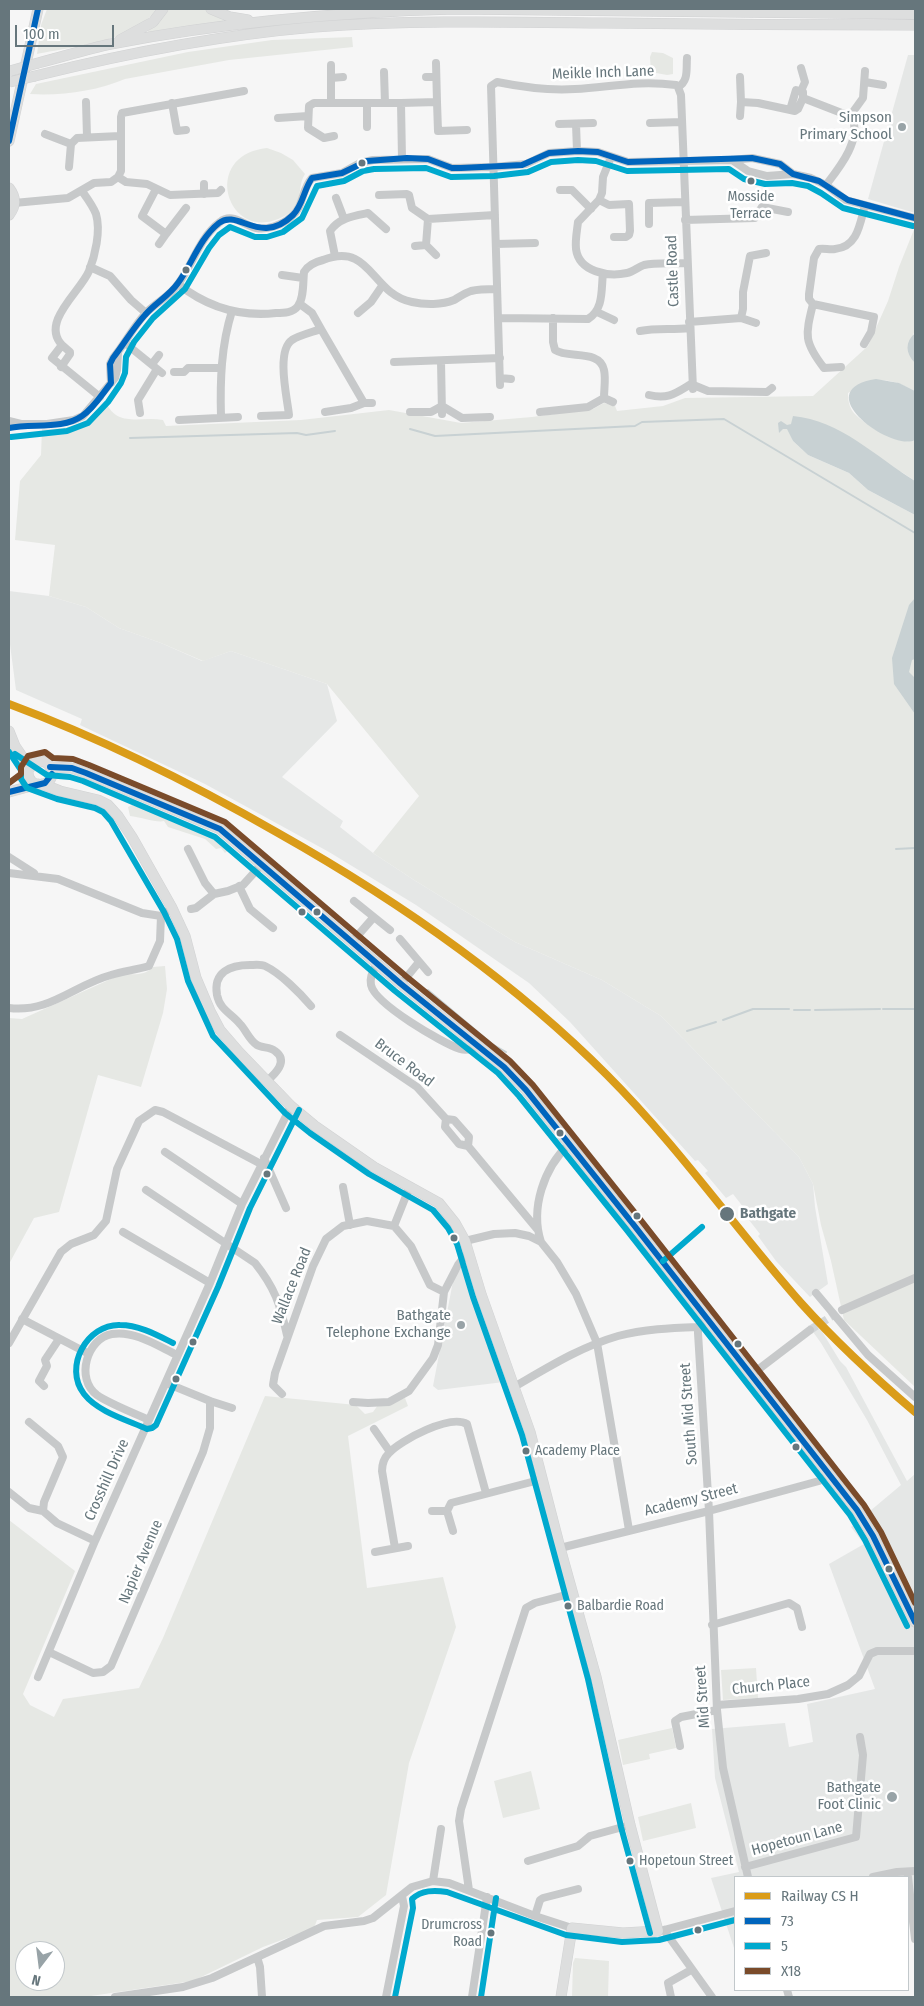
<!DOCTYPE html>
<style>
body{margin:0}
#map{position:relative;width:924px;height:2006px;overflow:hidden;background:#f6f6f6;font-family:"Fira Sans Condensed",sans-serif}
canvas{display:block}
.frame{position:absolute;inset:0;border:10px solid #66767c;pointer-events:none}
.legend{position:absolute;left:734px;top:1876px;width:175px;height:115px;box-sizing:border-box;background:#fff;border:1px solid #c2c8cb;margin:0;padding:6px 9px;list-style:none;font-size:15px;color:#66767c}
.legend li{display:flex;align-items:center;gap:10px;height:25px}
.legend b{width:25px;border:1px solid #c2c8cb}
.north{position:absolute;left:15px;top:1941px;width:50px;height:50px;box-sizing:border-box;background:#fff;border:1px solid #c2c8cb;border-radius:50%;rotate:195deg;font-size:14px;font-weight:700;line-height:20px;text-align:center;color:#66767c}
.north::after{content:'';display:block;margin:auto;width:18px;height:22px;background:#98a3a7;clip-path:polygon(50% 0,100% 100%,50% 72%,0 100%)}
.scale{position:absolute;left:15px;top:25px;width:99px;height:22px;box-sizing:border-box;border:2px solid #66767c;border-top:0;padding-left:6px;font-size:15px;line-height:18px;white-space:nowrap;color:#66767c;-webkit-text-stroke:4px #fff;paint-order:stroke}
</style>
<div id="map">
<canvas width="924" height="2006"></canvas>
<div class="frame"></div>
<ul class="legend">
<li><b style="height:6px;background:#da9c19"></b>Railway CS H</li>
<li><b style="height:6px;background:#0065bd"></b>73</li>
<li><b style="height:6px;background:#00a9ce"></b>5</li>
<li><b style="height:6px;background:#7a4b2a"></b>X18</li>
</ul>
<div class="north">N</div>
<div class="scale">100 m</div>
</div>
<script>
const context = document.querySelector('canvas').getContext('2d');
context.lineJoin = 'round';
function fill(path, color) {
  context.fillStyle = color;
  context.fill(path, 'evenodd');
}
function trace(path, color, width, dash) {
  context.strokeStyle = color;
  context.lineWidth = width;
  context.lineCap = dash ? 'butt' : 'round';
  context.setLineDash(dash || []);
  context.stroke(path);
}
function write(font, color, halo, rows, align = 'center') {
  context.font = font + ' "Fira Sans Condensed",sans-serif';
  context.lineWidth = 5;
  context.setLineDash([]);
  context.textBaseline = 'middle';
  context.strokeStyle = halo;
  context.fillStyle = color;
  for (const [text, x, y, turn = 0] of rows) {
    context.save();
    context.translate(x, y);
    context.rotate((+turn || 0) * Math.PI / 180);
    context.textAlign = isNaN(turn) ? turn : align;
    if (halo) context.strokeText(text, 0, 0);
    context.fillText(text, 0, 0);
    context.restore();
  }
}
const built = new Path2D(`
 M908,55H915V213L868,199Z
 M9,591L49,596L86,607L119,628L161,643L202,661L231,651L327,684L337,721L282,777L343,821L340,827L373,853L414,880L515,942L602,980L661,1016L799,1157L813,1184L815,1207L828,1284L810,1297L776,1261L758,1236L760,1234L749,1220L751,1217L733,1194L726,1198L705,1173L708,1171L698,1160L695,1161L570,1022L529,983L416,905L329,852L205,784L80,725L82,719L16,690L9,637Z
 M463,1267L504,1382L438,1390L433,1386L454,1276Z
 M808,1325L821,1330L840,1361L846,1367L907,1481L915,1474V1922L908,1924V1877H735V1951L711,1878L739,1872L715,1778L712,1729L785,1723L789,1747L813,1742L807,1704L875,1689L829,1564L864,1544L851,1527L901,1485L867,1420L821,1343Z`);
const green = new Path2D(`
 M47,9H156C137,41 71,47 37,54L41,25Z
 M167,9H206L226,22L143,36L162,18Z
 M352,37L353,47L229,60L125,79C97,91 61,96 30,94L36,84L188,52L272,40Z
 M652,52L663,53L673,58V74L667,75L651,72L650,57Z
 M267,148L281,153L293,160L305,174C298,184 302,197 295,207C290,214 280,219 272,221C225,234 203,155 267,148Z
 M915,227V333L913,334L915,391C883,375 879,378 848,393C848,400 849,406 853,412C863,424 900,447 915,440V481L903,473L791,424L783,429H788L793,441L808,455L849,473L868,490L915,515V1387L844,1320L831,1261L821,1225L813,1184L799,1157L661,1016L602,980L515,942L414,880L373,853L419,796L327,684L231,651L203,661L161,643L119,628L86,607L49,596L55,545L15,540L20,481L41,455L42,429C74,429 84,425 106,402C117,428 141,416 163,420L166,426L301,420L389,410L461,423L532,417L593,409L604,403L615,406L617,411L663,406L685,398L813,396L868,346L888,301L899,267Z
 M132,805L212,834L230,849L225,853L221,848L216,849L205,839L168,827L164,821C157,823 140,817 130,816L128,807Z
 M165,966L167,989L163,1013L141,1087L98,1075L59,1212L34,1218L9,1264V1018L22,1019L122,974C134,974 145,976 153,967Z
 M265,1396L356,1405L365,1414L373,1412L378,1405L405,1398L408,1406L348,1436L367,1588L443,1577L456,1627L409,1763L386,1895L358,1917L317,1920L314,1928L263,1947L193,1981L84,1997H9V1520L75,1571L23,1694L30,1705L54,1717L63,1699L139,1688L163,1638ZM25,1951H55V1981H25Z
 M756,1668L758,1698L723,1700L721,1670Z
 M672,1728L676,1748L649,1754L650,1759L623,1765L618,1740Z
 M531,1771L540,1809L503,1818L494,1781Z
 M691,1803L696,1828L643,1841L638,1817Z
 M575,1958L609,1961L608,1997H572L573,1963Z`);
const water = new Path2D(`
 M915,333V363C905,353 905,342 915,333Z
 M876,379L899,383L915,391V440C891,452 806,390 876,379Z
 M793,416C840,420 876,457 915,481V515L868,490L849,473L808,455L793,441L787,429H783L779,433L778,423L781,421L787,425L791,424Z
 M915,598V659L912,660L909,672L915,678V714L894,684L892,658L909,605Z`);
const stream = new Path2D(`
 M410,429L435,436L635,426L642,422L724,419L915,533
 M130,438L297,433L306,435L335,431
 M896,849L915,848
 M428,990L492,1044L506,1052
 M883,1009H915
 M794,1010H810
 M815,1010L880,1009
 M723,1020L753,1009H789
 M687,1031L716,1022`);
const minorTunnel = new Path2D(`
 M810,1330L840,1311`);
const minor = new Path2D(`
 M436,63L437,102
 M331,65V103
 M801,68L805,82L801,91
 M384,72L385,103
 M426,77H436
 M740,77L741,102
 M331,78L343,77
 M865,82L883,85
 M678,87C689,81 686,69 687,58
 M86,102L87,137
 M172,103L177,131L186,130
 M367,103V127
 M790,110L796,90L803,92V98
 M740,116L741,102L758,103L795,111L798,109L803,98L852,117C862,140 839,168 826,185
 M850,116L863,98L865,71
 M278,118L308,116
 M650,123L682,122
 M559,124L593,123
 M576,124L577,151
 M45,134L71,144L77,138L120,136
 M334,136L324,138L308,128L309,106L314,103H401
 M611,157L603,177L602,193L599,200L578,222C577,231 575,240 576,249C579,272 608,277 627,273C633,272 638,267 644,265C657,262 674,264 687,263
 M402,159L401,103L437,102L438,131L467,130
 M732,160L748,171L767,176L793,174L811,178L826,185L846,200L915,218
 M69,167L71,144
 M118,177L121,171V117L122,113L244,91
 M118,177L126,182L147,184L170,195L218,193L221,190
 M204,184V194
 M156,189L142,216L166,234L186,208
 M560,190H572L591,209
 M82,191C87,198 93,206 96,214C101,231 95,256 89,271C81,291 40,322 62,345L52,358L100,397
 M379,195L407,194L409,195L412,208L428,219L495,215
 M336,198L344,219
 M599,200L609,205L629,204L630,231L629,235L626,237H614
 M14,203L68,198L94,183L111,182L118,177
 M428,219L426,245L436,255
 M685,220L755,218L762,207L788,212
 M649,224V203L684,202
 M159,244L166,234
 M496,244L535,243
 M415,246L426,245
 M335,256L330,231C339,218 353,216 368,213L386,229
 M90,267L110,276L131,300L146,313
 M282,275L303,278
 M178,284C207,307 240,317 276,313C284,313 293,313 298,306C304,298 303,282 304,272C308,265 315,262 323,260C371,241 371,294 412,302C425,305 442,305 454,300C459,297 465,293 471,291C479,289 489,289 497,289
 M300,304L312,313L321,329
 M813,304L874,317L871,332L864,344
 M597,312L614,320
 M358,313L371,302L382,286
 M499,318L588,319C604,309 601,290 603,273
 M553,318V342L555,350C568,359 600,349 604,370C606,378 604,389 604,398
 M741,318L756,323
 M689,322L741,318L743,309V292L750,256L766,253
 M640,331C657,328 673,330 689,328
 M125,343L162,373
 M441,361L442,414
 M394,362L500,358
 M152,364L159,355
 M61,367L70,354V352L62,345
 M841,367L824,368C804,342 805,336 813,304L809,299V294L814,258L819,249C824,248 830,250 835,249C858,247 860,223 865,205
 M174,372H184L188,368H221
 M500,378L511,379
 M111,383L110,364L113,358C125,344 134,325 147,312C157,302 170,296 178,284C193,264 199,238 220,222C232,212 243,225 256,228C268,230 282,225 291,217C304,207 301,190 312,178L342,173L360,163L373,160L428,159L452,168L494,167L526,164L549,153L578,151L598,152L628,162L732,160L752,158L780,164L793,174
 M500,385L491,86L497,82C522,87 549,91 575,89C611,87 638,80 676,85L678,87L681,95L693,389
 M649,395C668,400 676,393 691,384L708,391L767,392L772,388
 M325,412L351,408L364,403H372
 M410,412H431L442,406L462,418L490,417
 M540,412L588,407L604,398L613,402
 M140,413L138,400L157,369
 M261,416L289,415C287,397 276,351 292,340C300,335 313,332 321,329L364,403
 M221,417C220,381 221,346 232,311
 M179,420L238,417
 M9,421L21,424H47L74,420L83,416L115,378L117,370L118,353
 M188,849L205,883L214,894
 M9,857L34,873
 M9,873L58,879L142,913L161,916L172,908
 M239,886L250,909L273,928
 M354,901L390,930
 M191,909L196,908L214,894L228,891L243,885L262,864
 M400,939L428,972
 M352,942L373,918
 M377,963C374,970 369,977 371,985C375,1004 442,1043 460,1049C467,1051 473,1049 479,1046
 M401,984L419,962
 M9,1008C50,1013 74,985 111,975C123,971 136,970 149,966L160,941L161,916
 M340,1035L417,1087L446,1119L445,1127L459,1144L468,1146L537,1229
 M267,1081C275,1074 289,1061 275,1051C270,1047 262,1048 257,1045C249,1040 246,1030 240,1024C231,1013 220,1010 217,995C213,972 230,965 250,965C254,965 261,964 265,966C280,973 300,993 311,1006
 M446,1119L454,1120L469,1137L468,1146
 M165,1152L242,1204
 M264,1158L286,1208
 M343,1187L350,1225
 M146,1190L255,1263C275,1288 280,1304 287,1335
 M394,1226L411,1246L430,1285L444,1292
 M123,1232L210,1283
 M465,1241L494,1234L515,1233L529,1236L541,1242L557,1262L576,1294L597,1343L629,1530
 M541,1242C530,1208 544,1168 569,1144
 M816,1293L868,1355L915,1397
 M842,1310L915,1278
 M22,1319L89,1354
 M707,1319L698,1327V1333L709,1511L717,1710L723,1768L748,1877
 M9,1343L61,1252L71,1244L94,1235L106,1221L117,1169L139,1121L155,1110L163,1112L261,1164
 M751,1375L810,1330
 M166,1383L210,1401L232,1408
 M44,1386L39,1381L47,1366L45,1360L59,1339
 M514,1387C547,1368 580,1347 618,1336C644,1329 671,1328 698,1327
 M282,1394L273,1385L275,1373L313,1266L326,1239L343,1226L367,1221L394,1226L410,1186
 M353,1402L368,1403L389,1402L409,1391L433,1358L438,1345L444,1292L458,1265L468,1252
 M149,1420C134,1413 110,1404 97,1395C75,1379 87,1338 112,1334C134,1330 158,1346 177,1355
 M29,1422L58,1446L63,1457L44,1502L43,1511L57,1523L95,1541
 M374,1429L390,1452
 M9,1492L29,1508L43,1511
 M432,1511H447
 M453,1531L447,1511L451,1503L543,1479
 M395,1548L382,1471C382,1464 384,1458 389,1453C401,1440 450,1414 467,1424L486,1493
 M560,1548L709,1511L819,1481L827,1474
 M375,1552L408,1546
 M712,1625L789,1603L797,1608L802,1627
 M49,1652L93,1673L103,1672L111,1666L203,1452L210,1428V1401
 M38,1677L95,1541L210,1283L242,1204L291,1106
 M717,1705L798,1699L828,1694L848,1685L859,1676L870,1654L877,1651H915
 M680,1746L675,1721L681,1717L717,1710
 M528,1861L578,1846L590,1836L630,1825
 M745,1867L856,1837L863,1755L860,1737
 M873,1877L897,1872L915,1871
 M908,1877L915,1939
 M433,1881L441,1829
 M469,1890L459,1821L461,1809L526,1608L535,1603L573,1593
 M535,1916L540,1900L543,1898L578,1889
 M664,1930L712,1997
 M660,1931L735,1911
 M257,1957L260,1967L262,1997
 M787,1990L789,1997
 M115,1997L183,1987L212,1978L324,1926L364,1921L373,1918L412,1887L433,1881L449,1883L535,1916L572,1928
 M386,1997L404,1906L402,1896
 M472,1997L487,1897
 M671,1997L668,1983L691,1970`);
const major = new Path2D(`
 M211,9L230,17L248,20
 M120,40L153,22L163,9
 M38,63C62,57 87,49 111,44C225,22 340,12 455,9L915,14
 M35,76C127,53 220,35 315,27C411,20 507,22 604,23C708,24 811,25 915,25
 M9,141L38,9
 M9,188C16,197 16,206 9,215
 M9,731L15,746L30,768
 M28 773a12 12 0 1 1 24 0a12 12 0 1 1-24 0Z
 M50,767L72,768L86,773L220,829L401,984L504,1067L526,1090L633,1224L857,1510L873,1536L915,1622
 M42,784L60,791L98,800L108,805L118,816L132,837L172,908L185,936L196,978L210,1011L220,1030L239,1052L291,1106L315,1126L374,1167L439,1203L455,1223L465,1241L481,1294L530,1432L560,1548L596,1677L630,1825L658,1931L623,1933L572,1928L561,1997
 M9,792L38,784`);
const majorBridge = new Path2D(`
 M10,71L38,63
 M10,82L35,76`);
const bus1 = new Path2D(`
 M9,141L38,9
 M9,428C33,423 62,430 82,416C94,408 102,394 111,383L110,364L113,358C124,344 133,328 145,315C155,303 169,296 178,283C192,264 199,239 219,223C238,208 260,247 293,215C303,205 304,189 312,178L342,173L367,161L407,158L428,159L452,168H461L522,165L549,153L578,151L598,152L628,162L752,158L780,164L793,174L819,181L848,200L915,218
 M50,767L72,768L86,773L220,829L401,984L504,1067L526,1090L633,1224L857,1510L873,1536L915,1622
 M9,792L45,783L52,774`);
const bus2 = new Path2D(`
 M11,437L67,431L88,423L108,402L121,383L125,373L126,357L134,342L153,318L185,289L209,248L219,235L230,227L255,237H267L283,232L302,218L317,186L344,181L363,171L374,169L426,168L451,177L494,176L528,172L551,162L578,160L596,161L627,171L729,169L744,179L765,184L792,183L808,186L821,193L843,208L913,226
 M9,752L21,770V779L27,788L57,799L95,808L103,812L111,821L164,912L177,939L188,981L213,1036L285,1113L310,1133L369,1174L433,1210L448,1228L457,1244L473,1297L522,1435L588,1679L621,1827L650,1933
 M15,754L47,775L70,777L83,781L215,837L395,991L498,1073L519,1096L626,1229L850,1515L865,1540L907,1626
 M663,1261L702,1227
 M173,1343C157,1335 139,1325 120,1325C87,1324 63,1367 84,1394C98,1412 127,1420 147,1429L152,1428L156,1425L218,1287L250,1208L299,1110
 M395,1997L413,1908L412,1899C422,1890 434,1890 447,1892L566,1935L622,1942L659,1940L735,1920
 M481,1997L496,1898`);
const bus3 = new Path2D(`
 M9,783L21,774V767L28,756L45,752L53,758L73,759L89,765L225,822L407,977L510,1061L533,1085L640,1219L864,1505L881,1532L915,1603`);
const rail1 = new Path2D(`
 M9,704C103,739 191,783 278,833C397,900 510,978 607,1075C678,1146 735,1228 801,1303C836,1342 875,1378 915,1412`);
const markers = [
 [902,127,5,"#98a3a7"],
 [362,163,4.5,"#66767c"],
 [751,181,4.5,"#66767c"],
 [186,270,4.5,"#66767c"],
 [302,912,4.5,"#66767c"],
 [317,912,4.5,"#66767c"],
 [560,1133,4.5,"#66767c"],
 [267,1174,4.5,"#66767c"],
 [727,1214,8,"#66767c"],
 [637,1216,4.5,"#66767c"],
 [454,1238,4.5,"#66767c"],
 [461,1325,5,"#98a3a7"],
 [193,1342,4.5,"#66767c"],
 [738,1344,4.5,"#66767c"],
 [176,1379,4.5,"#66767c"],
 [796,1447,4.5,"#66767c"],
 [526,1451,4.5,"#66767c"],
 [889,1569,4.5,"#66767c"],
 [568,1606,4.5,"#66767c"],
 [892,1797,6,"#98a3a7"],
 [630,1861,4.5,"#66767c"],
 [698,1930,4.5,"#66767c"],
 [491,1933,4.5,"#66767c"]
];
const busNames = [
 ["Mosside",751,197,"center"],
 ["Terrace",751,214,"center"],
 ["Academy Place",535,1451],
 ["Balbardie Road",577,1606],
 ["Hopetoun Street",639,1861],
 ["Drumcross",482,1925,"right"],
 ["Road",482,1942,"right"]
];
const streetNames = [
 ["Meikle Inch Lane",603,73,-2],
 ["Castle Road",673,271,-92],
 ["Bruce Road",404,1063,37],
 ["Wallace Road",292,1286,-68],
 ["South Mid Street",689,1414,-94],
 ["Crosshill Drive",107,1480,-66],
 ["Academy Street",691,1500,-14],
 ["Napier Avenue",141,1562,-67],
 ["Church Place",771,1686,-6],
 ["Mid Street",703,1697,-94],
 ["Hopetoun Lane",797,1839,-15]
];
const poiNames = [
 ["Simpson",892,118],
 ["Primary School",892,135],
 ["Bathgate",451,1316],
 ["Telephone Exchange",451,1333],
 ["Bathgate",881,1788],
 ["Foot Clinic",881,1805]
];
const stopNames = [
 ["Bathgate",740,1214]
];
fill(built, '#e5e7e6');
fill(green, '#e6e8e4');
fill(water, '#c8d1d3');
trace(stream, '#c8d1d3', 2);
trace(minorTunnel, '#d2d6d8', 8, [8, 4]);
trace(major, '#d1d2d3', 11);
trace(minor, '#c7c9ca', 8);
trace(major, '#dddede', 10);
trace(majorBridge, '#d1d2d3', 11, []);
trace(majorBridge, '#dddede', 10);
trace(bus1, '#0065bd', 6);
trace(bus2, '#00a9ce', 6);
trace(bus3, '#7a4b2a', 6);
trace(rail1, '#da9c19', 8);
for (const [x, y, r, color] of markers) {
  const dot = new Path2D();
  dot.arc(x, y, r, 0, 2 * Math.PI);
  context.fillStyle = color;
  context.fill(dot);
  trace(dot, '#fff', 2);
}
write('14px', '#66767c', '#fff', busNames, 'left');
write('15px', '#66767c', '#fff', streetNames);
write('15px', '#66767c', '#fff', poiNames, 'right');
write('bold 15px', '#66767c', '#fff', stopNames, 'left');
</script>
